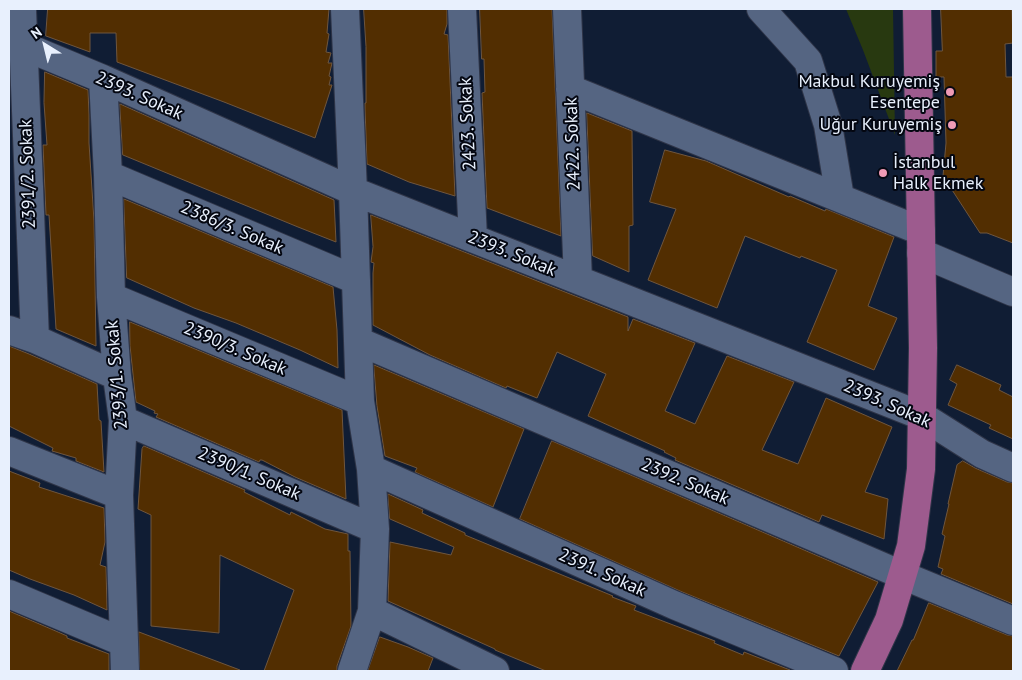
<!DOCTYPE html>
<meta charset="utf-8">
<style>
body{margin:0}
#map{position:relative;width:1022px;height:680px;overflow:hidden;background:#101d34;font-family:"PT Sans",sans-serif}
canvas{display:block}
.frame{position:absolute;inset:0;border:10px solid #e8f0fd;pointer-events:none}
.north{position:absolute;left:20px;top:20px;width:50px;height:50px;-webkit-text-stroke:4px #040711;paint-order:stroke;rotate:324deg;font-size:14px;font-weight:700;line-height:20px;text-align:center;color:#e8f0fd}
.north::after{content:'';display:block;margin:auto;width:18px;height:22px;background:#e8f0fd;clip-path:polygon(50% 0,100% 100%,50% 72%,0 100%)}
</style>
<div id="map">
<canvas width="1022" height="680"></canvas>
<div class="frame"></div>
<div class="north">N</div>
</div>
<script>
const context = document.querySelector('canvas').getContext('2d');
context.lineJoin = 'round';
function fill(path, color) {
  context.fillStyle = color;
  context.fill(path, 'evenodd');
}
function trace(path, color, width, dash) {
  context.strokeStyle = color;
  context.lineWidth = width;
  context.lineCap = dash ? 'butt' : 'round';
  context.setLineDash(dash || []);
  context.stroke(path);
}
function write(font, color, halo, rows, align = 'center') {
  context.font = font + ' "PT Sans",sans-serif';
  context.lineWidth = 4;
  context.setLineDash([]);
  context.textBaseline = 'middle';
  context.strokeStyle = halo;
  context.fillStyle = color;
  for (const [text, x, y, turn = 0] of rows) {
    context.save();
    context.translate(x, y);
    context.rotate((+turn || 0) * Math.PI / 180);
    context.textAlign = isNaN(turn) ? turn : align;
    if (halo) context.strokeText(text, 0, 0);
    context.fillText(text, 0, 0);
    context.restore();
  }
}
const green = new Path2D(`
 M846,9H893L895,135L863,50Z`);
const building = new Path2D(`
 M48,9H329L327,33L329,34L326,52L331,53L328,63H332L329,76L331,77L329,85H332L315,138L224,102L117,62L116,33H90V52L46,36Z
 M364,9H447V24L444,34L448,35L455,196L409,182L367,164L365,108V103H366V47Z
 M480,9H552L561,236L487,208L482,93L485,92L484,59H482Z
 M941,9H1012L1013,43L1005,44L1006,77H1013V243L987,233H980L943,176L946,143L944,77H936V51H942Z
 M45,72L88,90L89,115V143L94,221L96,346L56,329L49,215H46L43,145H47L44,103Z
 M120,104L334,200L336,242L298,227L123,155Z
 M587,113L632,131L633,225L629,226V272L593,256Z
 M665,150L706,161L789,197L790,196L825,211L826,209L894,237L868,306L897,318L874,370L807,342L837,270L801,256L800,258L745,236L717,308L648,280L676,209L650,202Z
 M124,199L333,287L337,330L338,368L300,350L236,323L194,308L127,278Z
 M371,215L628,317V331L633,319L695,343L665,411L695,424L727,356L794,382L762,450L798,464L826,398L892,427L865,492L888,499L884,539L822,515L819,522L675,460L676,458L664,452L665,451L588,416L606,374L557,352L537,398L507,386L506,388L430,355L373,325V273L374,263L371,262L373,247Z
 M130,322L342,410L346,499L295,477L262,460H260L259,462L156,417L158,414L154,413L155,411L136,402L130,346Z
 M9,346L29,354L97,384L99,420L101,421L104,472L76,461V458L52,451L53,448L9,426Z
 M374,365L524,429L493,507L415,472L417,468L385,456L377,406Z
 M957,365L1001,385L999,390L1013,397V439L989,428L991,425L948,405L957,384L950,380Z
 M552,441L878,582L839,656L680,591L520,519Z
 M144,446L245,490L244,492L290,515L291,512L325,529L348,534V551H350L351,626L337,666V671H264L294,590L220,555L219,633L151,626V515L138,509L142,449Z
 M963,461L975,468L1007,482L1013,483V604L941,574L943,569L938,567L945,536L942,534L949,504H948L957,465Z
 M9,471L40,483L39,487L104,508L105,542L100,565L106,567L107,610L74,595L30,579L9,570Z
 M388,494L423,510L422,513L465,533V535L613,596L612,597L636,606L634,610L715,641L714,643L743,655L744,652L790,670V671H546L495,650V649L388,601L390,542L451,555L454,547L390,519Z
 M929,603L1007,635L1013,636V671H897L912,640H913Z
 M9,611L58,632L67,636V638L109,654V671H9Z
 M139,632L240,670L239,671H140Z
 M380,637L408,647L433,658L428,671H368Z`);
const minor = new Path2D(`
 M22,9L35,339
 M345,9L353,191L360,401L371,469L375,529L372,611L352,671
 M462,9L473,238
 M567,9L578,280
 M761,9L808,61L828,125L840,198
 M9,40L103,79L353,191L922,416L982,454L1013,468
 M103,79L108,175L111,297L117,376L123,420L119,495L125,671
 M570,89L921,231
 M108,175L356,280
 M921,253L1013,292
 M111,297L360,401
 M9,330L35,339L117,376
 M358,341L902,575L1013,621
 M123,420L375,529
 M9,451L119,495
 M371,469L674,605L834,671
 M9,594L123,642
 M372,611L495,671`);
const major = new Path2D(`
 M865,671L889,620L911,546L921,469L923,348L917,9`);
const markers = [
 [950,92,5,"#f09ab5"],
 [952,125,5,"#f09ab5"],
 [883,173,5,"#f09ab5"]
];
const poiNames = [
 ["Makbul Kuruyemiş",940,82],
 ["Esentepe",940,103],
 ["Uğur Kuruyemiş",942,125],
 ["İstanbul",893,163,"left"],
 ["Halk Ekmek",893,184,"left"]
];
const streetNames = [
 ["2393. Sokak",139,96,24],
 ["2423. Sokak",468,124,-93],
 ["2422. Sokak",573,144,-92],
 ["2391/2. Sokak",28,174,-92],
 ["2386/3. Sokak",232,228,23],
 ["2393. Sokak",512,254,22],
 ["2390/3. Sokak",235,349,23],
 ["2393/1. Sokak",117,375,-95],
 ["2393. Sokak",887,404,24],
 ["2390/1. Sokak",249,474,23],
 ["2392. Sokak",685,482,23],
 ["2391. Sokak",602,573,24]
];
fill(green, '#283910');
fill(building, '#522e01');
trace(building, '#6f563e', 1);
trace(minor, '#2f3548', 30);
trace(major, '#2f3548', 30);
trace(minor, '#556582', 28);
trace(major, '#9d5b8e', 28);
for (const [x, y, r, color] of markers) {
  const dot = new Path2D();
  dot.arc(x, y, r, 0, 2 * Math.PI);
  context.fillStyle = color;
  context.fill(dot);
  trace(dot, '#040711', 2);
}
write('18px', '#e8f0fd', '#040711', poiNames, 'right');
write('18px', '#e8f0fd', '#040711', streetNames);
</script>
